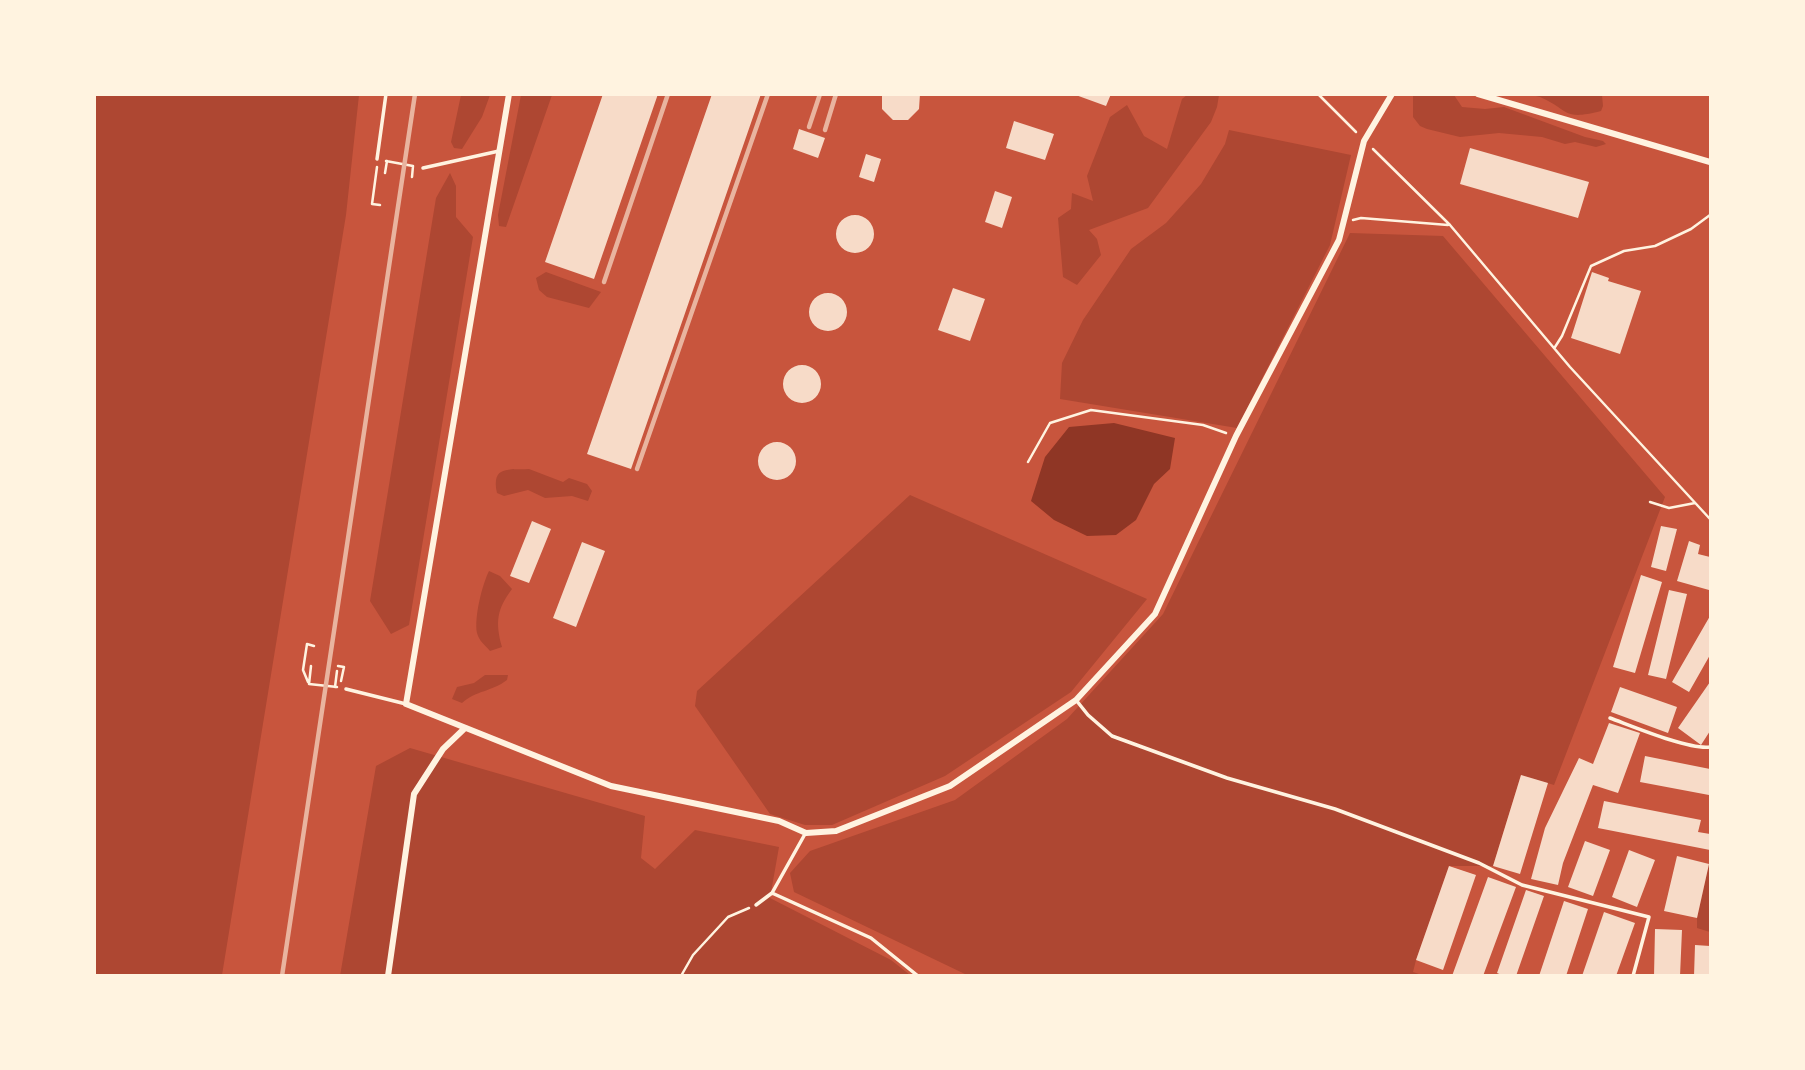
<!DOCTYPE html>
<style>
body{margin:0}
#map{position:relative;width:1805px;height:1070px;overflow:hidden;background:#c8553d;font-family:"Fira Sans Condensed",sans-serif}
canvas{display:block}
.frame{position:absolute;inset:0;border:96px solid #fff3e0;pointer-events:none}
</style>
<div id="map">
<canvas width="1805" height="1070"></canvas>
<div class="frame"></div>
</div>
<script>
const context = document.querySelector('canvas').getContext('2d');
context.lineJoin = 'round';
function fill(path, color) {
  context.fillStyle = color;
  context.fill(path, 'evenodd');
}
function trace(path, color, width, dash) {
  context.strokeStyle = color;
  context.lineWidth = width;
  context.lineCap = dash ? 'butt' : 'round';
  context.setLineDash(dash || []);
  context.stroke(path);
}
const green = new Path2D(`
 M94,95H359L346,215L222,975H95Z
 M461,95H490L482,117L462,149L454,148L451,142Z
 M521,95H552L506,227L499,226L498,215Z
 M1187,95H1219L1217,107L1211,122L1148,208L1089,230L1097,239L1101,255L1077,285L1063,277L1058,218L1071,209L1072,193L1093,201L1087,176L1110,117L1127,105L1144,136L1167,149L1182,99Z
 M1413,95H1454L1462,107L1485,109L1504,107L1585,137L1603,141L1606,144L1596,147L1575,142L1565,144L1542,137L1499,133L1460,137L1427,129L1420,126L1413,117Z
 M1523,95H1602L1603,106L1601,111C1562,121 1570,110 1540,97C1535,95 1528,96 1523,95Z
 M1229,130L1351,155L1330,245L1237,428L1060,399L1062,363L1083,320L1131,249L1166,223L1201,184L1225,144Z
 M450,173L456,186V217L473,237L409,625L391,634L370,601L436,198Z
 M1350,233L1443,236L1665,497L1554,785L1521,775L1493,866H1449L1416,960L1413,972L1422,975H967L794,892L790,873L810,851L955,800L1067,719L1163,614Z
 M546,272L601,292L589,308L547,297L539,290L536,278Z
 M529,469L563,482L569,478L587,484L592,491L588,501L572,496L545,498L528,490L504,496L497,493C491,465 509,470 529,469Z
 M910,495L1147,599L1071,692L945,776L832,825H805L770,814L695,706L697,691Z
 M489,571L500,576L512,589C497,609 495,622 502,647L490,651C485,645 479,641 477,633C474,618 482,585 489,571Z
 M485,675H508L507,680C491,692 477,690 462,703L452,699L457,687L474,683Z
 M410,748L645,816L641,858L655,869L695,830L779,847L770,898L891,960L910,975L340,976L376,766Z
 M1710,845V932L1697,928V918L1709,864Z`);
const water = new Path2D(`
 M1114,423L1175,438L1170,469L1154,484L1136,520L1116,535L1087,536L1054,520L1031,501L1045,457L1069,427Z`);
const building = new Path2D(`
 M603,94H658L594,279L545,262Z
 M712,94H761L631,469L587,454Z
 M882,94H920L919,109L908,120H893L882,109Z
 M1073,94H1111L1106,106Z
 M1014,121L1054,134L1045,160L1006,148Z
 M799,129L825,138L818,158L793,149Z
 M1470,148L1589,182L1578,218L1460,184Z
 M866,154L881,159L874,182L859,177Z
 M995,191L1012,197L1002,228L985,222Z
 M836 234a19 19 0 1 1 38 0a19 19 0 1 1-38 0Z
 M1592,272L1609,278L1608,281L1641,291L1620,354L1571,338Z
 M953,288L985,299L970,341L938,330Z
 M809 312a19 19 0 1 1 38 0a19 19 0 1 1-38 0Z
 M783 384a19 19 0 1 1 38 0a19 19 0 1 1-38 0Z
 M758 461a19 19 0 1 1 38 0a19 19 0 1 1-38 0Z
 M532,521L551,529L529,583L510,576Z
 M1661,526L1677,529L1666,571L1651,567Z
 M1689,541L1700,545L1698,554L1710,557L1709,590L1677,581Z
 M582,542L605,551L576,627L553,618Z
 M1641,575L1662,582L1635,673L1613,667Z
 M1669,590L1687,594L1666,679L1648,675Z
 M1710,616V655L1689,692L1672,682Z
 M1710,682V731L1701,745L1678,728Z
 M1620,687L1677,707L1668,733L1611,712Z
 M1609,723L1640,733L1618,793L1593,785L1563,863L1558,885L1531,879L1545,828L1579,758L1593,764Z
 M1645,756L1710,769L1709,795L1640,782Z
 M1521,775L1548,783L1520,874L1493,866Z
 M1604,801L1701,820L1698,832L1710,834V850L1598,828Z
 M1585,841L1610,850L1593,896L1568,887Z
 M1629,850L1655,860L1637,907L1612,897Z
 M1677,856L1709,864L1697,918L1664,911Z
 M1449,866L1476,875L1443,970L1416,960Z
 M1488,877L1516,887L1483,976H1452Z
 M1526,890L1544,896L1516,976H1504L1497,973Z
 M1564,901L1588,909L1566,976H1539Z
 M1604,912L1635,923L1616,976H1582Z
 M1655,929L1682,930L1680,976H1654Z
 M1695,945L1710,946V976H1694Z`);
const path = new Path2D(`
 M1318,94L1356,132
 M1373,149L1450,225L1570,367L1710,519
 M386,161L413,166
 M377,167L372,204L380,205
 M385,173L387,161
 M412,177L413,166
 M1353,220L1361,218L1448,225
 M1555,347L1562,336L1591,266L1624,251L1655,246L1691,229L1710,215
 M1028,462L1050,423L1091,410L1203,425L1226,433
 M1650,502L1669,508L1695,503
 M311,666L309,684L337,687
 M338,666L344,667L341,681
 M308,682L303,670L307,644L314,646
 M335,687L337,671
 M681,976L693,955L728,917L749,908`);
const service = new Path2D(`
 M377,159L386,94
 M423,168L499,151
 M346,689L406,704
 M1076,700L1088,715L1112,736L1227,778L1335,809L1479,863L1522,885L1649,917L1633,976
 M1610,718C1632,726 1689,750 1710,747
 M805,834L772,893L871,938L918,976
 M756,905L772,893`);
const minor = new Path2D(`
 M509,94L406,704L611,786L779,821L806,833L836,831L950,786L1076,700L1155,614L1236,436L1339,240L1364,141L1392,94
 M1478,94L1710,162
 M388,976L414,794L443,749L465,728`);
const rail = new Path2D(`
 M809,127L820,94
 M825,130L836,94
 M604,282L668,94
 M637,469L768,94
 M282,976L415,94`);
fill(green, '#ae4732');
fill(water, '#8f3625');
fill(building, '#f7dbc8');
trace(path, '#fff3e0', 2.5);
trace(service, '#fff3e0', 3.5);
trace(minor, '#fff3e0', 6);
trace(rail, '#e9b49f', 4.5);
</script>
